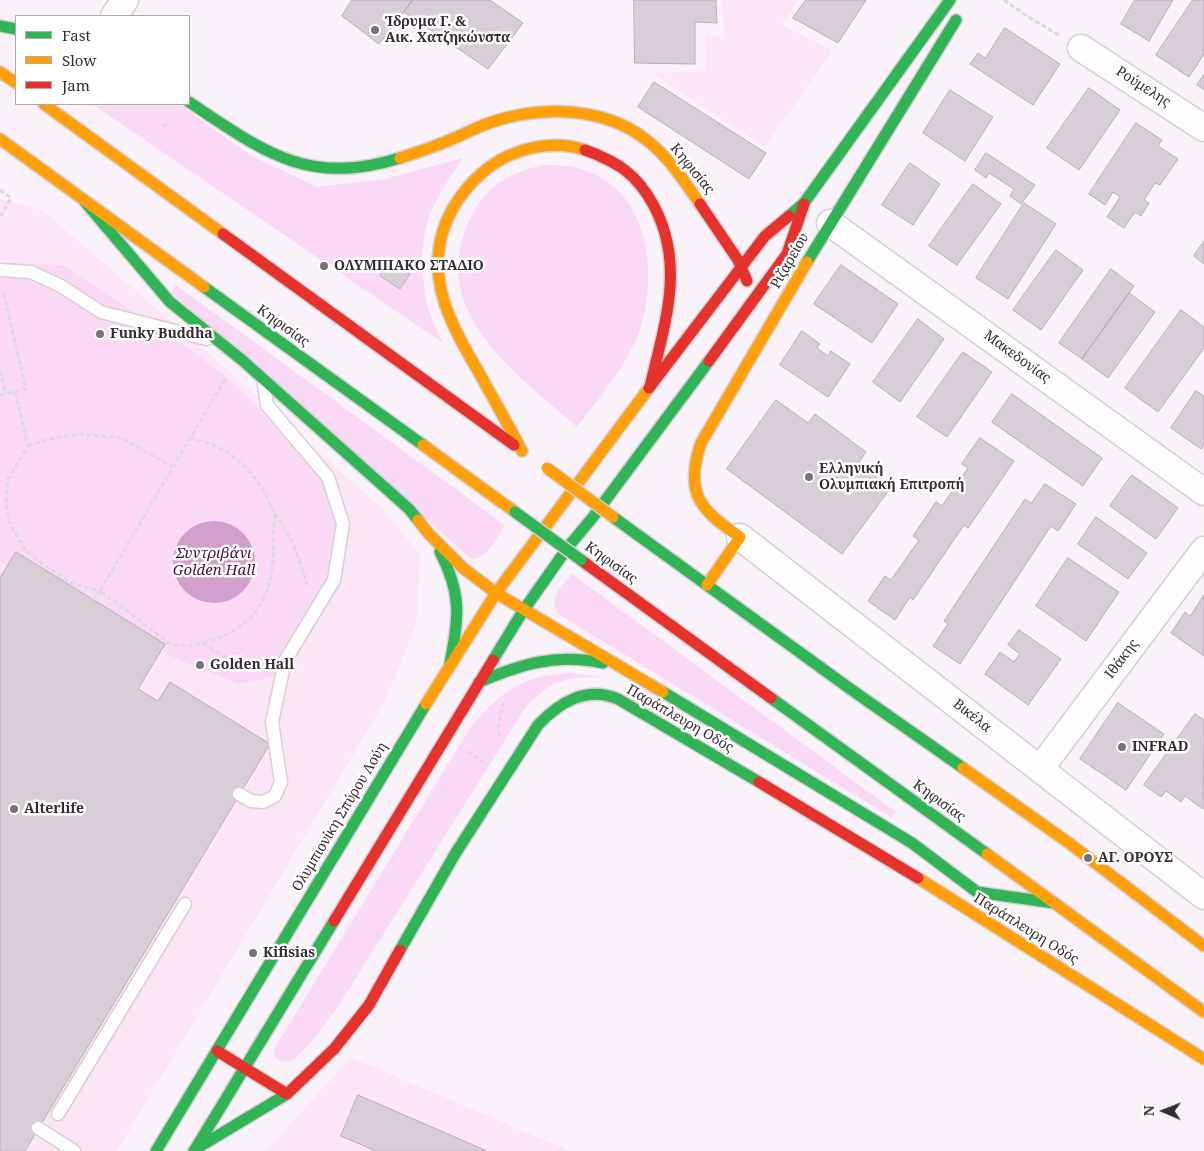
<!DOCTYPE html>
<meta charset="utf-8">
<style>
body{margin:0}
#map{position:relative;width:1204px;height:1151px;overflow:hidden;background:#faf2f9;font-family:"Noto Serif",serif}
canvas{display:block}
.legend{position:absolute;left:15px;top:15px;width:175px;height:90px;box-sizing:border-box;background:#fff;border:1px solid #aeabad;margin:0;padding:6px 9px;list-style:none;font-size:15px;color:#352c33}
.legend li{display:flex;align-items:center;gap:10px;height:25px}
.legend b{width:25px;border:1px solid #aeabad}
.north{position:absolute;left:1139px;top:1086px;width:50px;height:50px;-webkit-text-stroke:4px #fff;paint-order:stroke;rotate:271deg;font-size:14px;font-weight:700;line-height:20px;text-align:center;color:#352c33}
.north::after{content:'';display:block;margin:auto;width:18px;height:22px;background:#352c33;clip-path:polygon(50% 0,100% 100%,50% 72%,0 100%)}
</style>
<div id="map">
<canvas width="1204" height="1151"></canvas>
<ul class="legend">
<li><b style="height:6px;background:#30b455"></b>Fast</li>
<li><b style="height:6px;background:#ff9f0a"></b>Slow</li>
<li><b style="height:6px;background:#e5322d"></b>Jam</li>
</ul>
<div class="north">N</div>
</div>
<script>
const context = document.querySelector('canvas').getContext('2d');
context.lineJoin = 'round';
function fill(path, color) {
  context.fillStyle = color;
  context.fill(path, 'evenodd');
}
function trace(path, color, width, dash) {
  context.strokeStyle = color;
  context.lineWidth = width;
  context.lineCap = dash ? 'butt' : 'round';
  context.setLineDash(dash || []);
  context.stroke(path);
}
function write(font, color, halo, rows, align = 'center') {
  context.font = font + ' "Noto Serif",serif';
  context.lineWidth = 5;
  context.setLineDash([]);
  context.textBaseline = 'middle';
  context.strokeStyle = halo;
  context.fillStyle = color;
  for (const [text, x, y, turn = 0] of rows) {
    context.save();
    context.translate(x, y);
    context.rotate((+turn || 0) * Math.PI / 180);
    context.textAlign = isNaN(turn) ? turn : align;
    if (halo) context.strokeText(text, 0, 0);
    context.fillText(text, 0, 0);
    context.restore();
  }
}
const built = new Path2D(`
 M722,0H798L782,24L832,51L765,147L652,73L705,71V34L724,39Z
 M0,199L42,210L213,357L384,510L420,555L416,626L384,703L117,1151H0Z
 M351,1057L570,1151H266Z`);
const green = new Path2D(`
 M92,104H179L250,155L317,187L385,179L463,158C452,175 439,193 431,212C420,239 421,275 427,303C430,317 437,330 443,343Z
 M543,165C557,165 570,165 584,170C650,191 659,276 639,332C625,368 600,397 577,427C517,374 425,311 470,219C485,186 509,173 543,165Z
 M0,263L63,265L188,348L231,381L328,477L343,524L334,580L282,675L239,684L177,659L0,561Z
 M176,285L505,525C497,537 487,559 471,559L171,292Z
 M572,574L896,812L891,817L558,614C549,597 561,588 572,574Z
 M571,673L600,677L571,678L549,686L527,705L337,1008C327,1021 303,1056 290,1061C284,1063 280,1061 275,1058L274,1049L472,725C493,702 512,682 544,676C553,674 562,674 571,673Z`);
const water = new Path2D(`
 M173 562a41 41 0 1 1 82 0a41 41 0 1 1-82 0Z`);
const building = new Path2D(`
 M352,0H413L379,44L342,16Z
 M413,0H490L523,23L488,69L404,12Z
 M634,0H716L717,23L695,22V64L635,63Z
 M806,0H866L838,43L793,18Z
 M1135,0H1173L1149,41L1121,24Z
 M1193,0H1204V54L1189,77L1156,55Z
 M1005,28L1060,64L1033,105L970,64L978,53L985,58Z
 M1204,75V90L1197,85Z
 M654,82L766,153L749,179L638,107Z
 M1089,88L1120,110L1079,170L1047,148Z
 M950,90L993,117L965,161L923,133Z
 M1136,123L1162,140L1158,146L1178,159L1160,185L1155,183L1144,200L1149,203L1141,216L1135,212L1124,228L1107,217L1120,197L1113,192L1105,205L1089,194Z
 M986,153L1035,185L1021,204L1010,196L1014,189L989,173L986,178L975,170Z
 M910,163L940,184L913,225L882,205Z
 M973,184L1001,204L957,265L929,246Z
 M1024,203L1056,224L1008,299L976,278Z
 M1204,241V264L1194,256Z
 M1056,250L1083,270L1041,330L1013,310Z
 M391,261L410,274L400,289L380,276Z
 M841,265L898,304L872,343L814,304Z
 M1111,269L1134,286L1082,359L1059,343Z
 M1129,293L1155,312L1108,378L1082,359Z
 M1181,310L1204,327V348L1158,412L1125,388Z
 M918,319L944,339L900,402L873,382Z
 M802,331L820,344L817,348L828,356L831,351L850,364L828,397L780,365Z
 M963,352L992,372L947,437L917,417Z
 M1196,391L1204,396V445L1201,449L1171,428Z
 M1012,394L1102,458L1083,486L992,422Z
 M776,400L808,423L815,414L866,452L859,462L892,486L842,554L727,469Z
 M980,438L1014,461L968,528L964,525L913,600L910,597L895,620L868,601L885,576L891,580L919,540L913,536L936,502L942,506L968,468L962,464Z
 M1132,475L1178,508L1156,539L1110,506Z
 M1045,484L1076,504L1058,531L1051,526L960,664L933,646L948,624L944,621L1025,499L1031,503Z
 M1096,517L1147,553L1128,579L1078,544Z
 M16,552L165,644L138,689L158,701L170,682L270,744L25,1151H0V578Z
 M1068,558L1119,592L1086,641L1036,606Z
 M1204,595V656L1171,633L1185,612L1190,616Z
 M1019,630L1061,659L1028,705L985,674L1000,652L1014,662L1020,654L1008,645Z
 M1118,703L1164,734L1126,790L1080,759Z
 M1195,714L1204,720L1203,809L1185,796L1181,802L1166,791L1161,797L1144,785Z
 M358,1095L487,1151H376L341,1136Z`);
const path = new Path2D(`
 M1004,0L1033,20L1059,35
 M163,127L169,119
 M0,190L11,198L0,217
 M0,371L6,393
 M225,379L100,591L125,609L171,645L189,646L202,643L234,663L265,671
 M15,392L28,446L8,479L6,503L10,523L25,550L45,566L73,584L100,591L94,600
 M0,395L26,389L3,290
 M190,438C198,440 208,442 216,446C243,459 262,483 273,510C277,517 273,528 273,536C276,592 259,628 203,643
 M28,446L49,439L79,434L122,438L173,467
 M275,513L294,545L308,587
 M499,736L498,728L504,700
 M468,751L483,762`);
const lane = new Path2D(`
 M0,270L31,272L61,286L101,312L206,339
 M239,794L251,801L263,802L275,796L281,782L272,722L285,661L334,580L343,524L328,477L267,405L264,385
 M58,1114L185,904
 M38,1128L74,1151`);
const street = new Path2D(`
 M114,16L125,0
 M1081,48L1204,128
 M830,223L1204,492
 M740,537L1204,896
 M1040,769L1204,550`);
const fast = new Path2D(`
 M0,26L16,29
 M189,102C263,151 307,187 400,158
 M85,202L170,302L242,360L409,509L418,520
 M789,216L804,203L950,0
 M807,262L956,20
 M204,287L423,445
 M613,517L849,688L963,768
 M440,552C462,594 459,618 450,663
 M493,660L523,611L568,547L593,517L709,361
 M479,682C522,664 556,653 603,663
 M663,692L912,843L977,892L1054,903
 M771,698L987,854
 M400,950L455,854L538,725C560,702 586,686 618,699L759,782
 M199,1147L287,1094
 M156,1151L426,704
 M194,1151L334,921`);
const slow = new Path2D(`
 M0,72L16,83
 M44,104L223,234
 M0,139L204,287
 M400,158C419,152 439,145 457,137C468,132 478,127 489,123C540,105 606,106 649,142C670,159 685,182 700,204
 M423,445L515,512
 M522,451C509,426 495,402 482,378C454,329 424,282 445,225C454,202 469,183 488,168C514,148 554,139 585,150
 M418,520L429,534L463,568L496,593L663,692
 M740,537C700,510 684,493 701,443L807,262
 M707,585L740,537
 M426,704L496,593L649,388
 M963,768L1069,843L1204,946
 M987,854L1204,1012
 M918,878L1204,1059`);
const jam = new Path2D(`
 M585,150C618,162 637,174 654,206C686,267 664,325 650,387
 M700,204L738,260L747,281
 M223,234L514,445
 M709,361L787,254L804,204
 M649,388L765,236L789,216
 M581,560L771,698
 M759,782L918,878
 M334,921L493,660
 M217,1051L287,1094L334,1049L369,1005L400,950`);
const fastBridge = new Path2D(`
 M515,512L581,560`);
const slowBridge = new Path2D(`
 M547,468L613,517`);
const markers = [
 [375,30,5,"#7a7178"],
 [324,266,5,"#7a7178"],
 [100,334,5,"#7a7178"],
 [809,477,5,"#7a7178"],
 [200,665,5,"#7a7178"],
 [1122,747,5,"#7a7178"],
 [14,809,5,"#7a7178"],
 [1088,858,5,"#7a7178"],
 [253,953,5,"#7a7178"]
];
const poiNames = [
 ["Ίδρυμα Γ. &",385,22],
 ["Αικ. Χατζηκώνστα",385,38],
 ["ΟΛΥΜΠΙΑΚΟ ΣΤΑΔΙΟ",334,266],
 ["Funky Buddha",110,334],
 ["Ελληνική",819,469],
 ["Ολυμπιακή Επιτροπή",819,485],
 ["Golden Hall",210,665],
 ["INFRAD",1132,747],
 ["Alterlife",24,809],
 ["ΑΓ. ΟΡΟΥΣ",1098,858],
 ["Kifisias",263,953]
];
const streetNames = [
 ["Ρούμελης",1143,87,33],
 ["Κηφισίας",692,169,51],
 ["Ριζαρείου",790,261,-60],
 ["Κηφισίας",283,326,36],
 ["Μακεδονίας",1017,357,36],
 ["Κηφισίας",611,563,36],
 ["Ιθάκης",1122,659,-53],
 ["Βικέλα",972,716,38],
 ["Παράπλευρη Οδός",680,719,30],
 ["Κηφισίας",939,801,36],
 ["Ολυμπιονίκη Σπύρου Λούη",340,817,-59],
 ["Παράπλευρη Οδός",1026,929,32]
];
const waterNames = [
 ["Συντριβάνι",214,554],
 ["Golden Hall",214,571]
];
fill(built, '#fbe6f6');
fill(green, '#fad9f4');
fill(water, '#d19fc9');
fill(building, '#d8cfd6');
trace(building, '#b7afb6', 1);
trace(lane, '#d8cfd7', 15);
trace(street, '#d8cfd7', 29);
trace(fast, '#d8cfd7', 14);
trace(slow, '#d8cfd7', 14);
trace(jam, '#d8cfd7', 14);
trace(path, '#dcdadc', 3, [5, 2.5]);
trace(lane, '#fefdfe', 12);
trace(street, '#fefdfe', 26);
trace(fast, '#30b455', 11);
trace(slow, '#ff9f0a', 11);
trace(jam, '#e5322d', 11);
trace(fastBridge, '#d8cfd7', 14, []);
trace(slowBridge, '#d8cfd7', 14, []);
trace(fastBridge, '#30b455', 11);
trace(slowBridge, '#ff9f0a', 11);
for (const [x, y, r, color] of markers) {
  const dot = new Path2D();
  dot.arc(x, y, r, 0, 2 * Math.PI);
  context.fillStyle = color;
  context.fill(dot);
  trace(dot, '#fff', 2);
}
write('bold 14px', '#352c33', '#fff', poiNames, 'left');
write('14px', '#352c33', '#fff', streetNames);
write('italic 15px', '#4b0d44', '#fff', waterNames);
</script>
